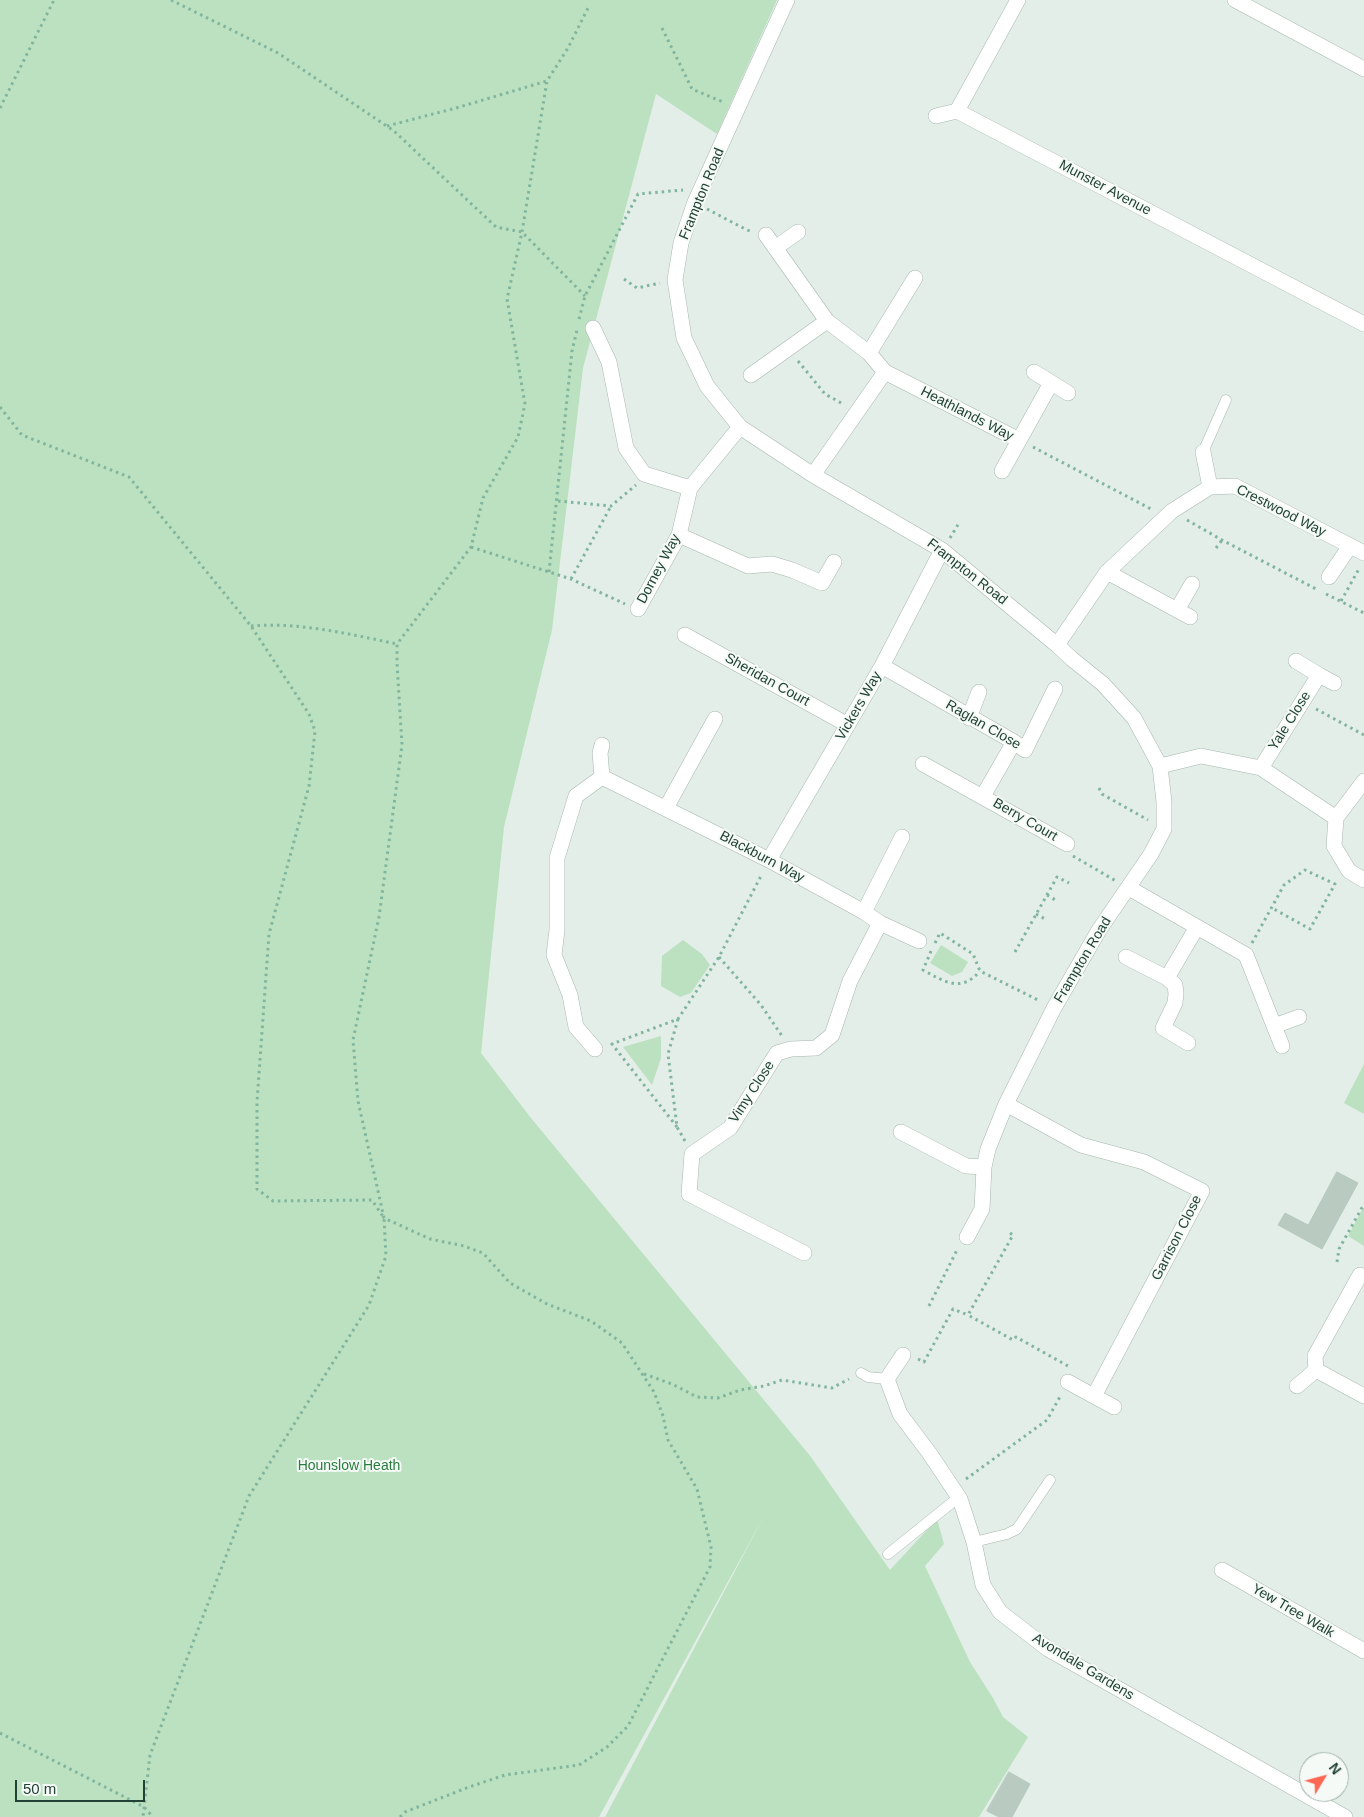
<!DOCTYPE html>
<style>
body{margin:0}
#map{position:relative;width:1364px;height:1817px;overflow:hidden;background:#e4eee8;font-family:Helvetica,sans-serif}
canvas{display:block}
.north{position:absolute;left:1299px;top:1752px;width:50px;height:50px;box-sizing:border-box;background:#f5faf7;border:1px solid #a0b0a9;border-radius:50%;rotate:53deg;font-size:14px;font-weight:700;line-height:20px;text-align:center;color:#214235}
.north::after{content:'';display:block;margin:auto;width:18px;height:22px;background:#fd6753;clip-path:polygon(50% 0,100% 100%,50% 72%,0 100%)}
.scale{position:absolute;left:15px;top:1780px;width:130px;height:22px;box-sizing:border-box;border:2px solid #214235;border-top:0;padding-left:6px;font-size:15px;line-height:18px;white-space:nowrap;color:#214235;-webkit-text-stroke:4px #f5faf7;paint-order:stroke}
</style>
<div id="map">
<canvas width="1364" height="1817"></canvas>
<div class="north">N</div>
<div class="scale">50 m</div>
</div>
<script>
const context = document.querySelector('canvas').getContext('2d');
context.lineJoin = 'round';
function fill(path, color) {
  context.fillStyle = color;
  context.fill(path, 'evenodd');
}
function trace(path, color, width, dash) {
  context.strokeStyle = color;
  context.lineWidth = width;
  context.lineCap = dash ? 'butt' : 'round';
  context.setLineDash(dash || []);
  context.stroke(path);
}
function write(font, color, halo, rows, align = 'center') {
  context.font = font + ' Helvetica,sans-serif';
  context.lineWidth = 4;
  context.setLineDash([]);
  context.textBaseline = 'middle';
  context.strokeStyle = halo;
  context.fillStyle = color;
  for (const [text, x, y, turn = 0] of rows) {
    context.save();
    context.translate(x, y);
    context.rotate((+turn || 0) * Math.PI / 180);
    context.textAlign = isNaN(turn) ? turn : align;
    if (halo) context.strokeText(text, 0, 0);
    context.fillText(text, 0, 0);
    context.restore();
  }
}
const green = new Path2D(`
 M0,0H777L717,134L656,94L583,368L552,630L504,827L481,1053L531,1118L811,1457L890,1570L937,1519L944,1544L925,1566L970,1662L993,1698L1003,1717L1028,1737L979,1817H605L764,1516L599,1817H0Z
 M683,940L702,954L710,965L691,993L680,997L661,986L662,956Z
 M941,945L968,962L962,972L952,976L930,963Z
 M661,1036V1058L652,1085L623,1047Z
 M1364,1064V1114L1344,1103Z
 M1363,1208H1364V1246L1348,1236Z`);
const building = new Path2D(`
 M1337,1172L1358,1183L1322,1249L1278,1225L1285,1213L1308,1225Z
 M1009,1772L1030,1784L1012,1817H999L987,1811Z`);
const path = new Path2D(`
 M171,0L278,53L394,131L496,227L522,232L585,296
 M662,28L692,89L723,102
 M0,108L54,0
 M387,126L456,108L547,81
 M707,209L747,230L753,232
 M624,279L637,288L660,283
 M579,319L585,296L638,194L683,190
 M798,361L825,394L843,404
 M0,407L22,435L129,477L251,626L309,714L315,731L309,786L269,934L257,1102V1189L273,1201L372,1200L384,1218L386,1256L369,1305L249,1496L150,1755L143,1817
 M1033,447L1151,509
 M558,501L611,506L636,485
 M1187,520L1222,540L1318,590
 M950,538L959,523
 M471,547L571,579L625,604
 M1216,548L1222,540
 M549,572L572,351L577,330
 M571,579L611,506
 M1326,594L1364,613
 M1341,601L1360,567
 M251,626C300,622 349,634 397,644
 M1316,709L1364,735
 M1099,788L1102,794L1148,820
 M1073,856L1116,881
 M1047,895L1057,901
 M1036,914L1047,920
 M935,943L940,933L973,954L980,971L1040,1001
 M1252,943L1284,885L1305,870L1335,884L1310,929L1272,908
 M931,951L923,970C945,982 961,993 980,971
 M1015,952L1057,877L1069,883
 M719,957L761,1005L782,1036
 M678,1019L668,1054L677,1127L685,1141
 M677,1127L612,1044L678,1019L719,957L762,874
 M1010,1233L1013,1235L968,1315L1013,1340L1016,1337L1068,1366
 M1337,1262L1339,1249L1364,1204
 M929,1306L958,1248
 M918,1359L924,1362L953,1309L968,1315
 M644,1374L672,1384L697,1397L718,1398L740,1390L764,1386L782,1380L832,1388L849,1379
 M966,1479L1047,1420L1061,1395
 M0,1733L144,1807L153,1817
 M400,1817L405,1812L469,1787L505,1775L579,1765L607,1747L628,1726L710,1567L711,1547L697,1489L668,1440L663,1416L654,1392L622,1343L591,1321L547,1304L510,1283L483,1253L464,1246L430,1239L384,1218L358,1101L353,1040L379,917L402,745L397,663V644L471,547L483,498L518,437L525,404L507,299L522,232L547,81L568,48L589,6`);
const lane = new Path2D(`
 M1203,452L1226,400
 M861,1373L868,1377L887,1379
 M974,1542L1007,1534L1017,1529L1050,1480
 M888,1554L959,1497`);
const street = new Path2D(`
 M787,0L695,202L681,243L675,280L684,338L707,386L740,427L813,475L942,550L1057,645L1072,659L1103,684L1134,718L1160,766L1164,802V829L1151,854L1099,930L1054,1008L1006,1104L988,1149L984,1167L982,1209L967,1237
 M1018,0L957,111L1364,324
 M1235,0L1364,69
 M936,116L957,111
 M766,235L827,321L869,353L885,372L813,475
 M775,248L798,232
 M593,328L609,362L626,448L644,474L690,488
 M869,353L915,278
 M885,372L1019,440
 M1034,372L1068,393
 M751,375L827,321
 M1203,452L1210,487
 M1002,471L1051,383
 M679,535L748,566L772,564L792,570L822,583L834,562
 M1107,572L1190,617
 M1329,577L1350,546
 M638,609L679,535L690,488L740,427
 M1177,610L1192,584
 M685,635L848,725
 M1057,645L1107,572L1172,511L1210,487L1235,486L1364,553
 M882,666L1014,742L1025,750L1055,689
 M1319,675L1334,683
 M969,718L979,692
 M602,745L600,753L602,777L769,860L864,912L880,923L919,941
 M923,764L1067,844
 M1160,766L1201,756L1261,768L1336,818
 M1261,768L1319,675L1296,661
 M1364,781L1336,818L1334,846L1349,871L1364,880
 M983,796L1014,742
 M666,808L715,719
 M769,860L882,666L942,550
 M1129,888L1246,955L1282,1046
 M864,912L902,837
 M1126,957L1167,978L1175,985L1176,994L1175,1003L1163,1028L1188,1043
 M1167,978L1197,927
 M1274,1026L1299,1017
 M595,1049L576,1027L570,995L554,955L557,930V858L576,796L602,777
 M1006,1104L1081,1145L1144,1162L1202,1191L1094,1396
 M901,1132L966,1166L984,1167
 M804,1253L689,1194L692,1154L730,1128L777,1053L791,1049L816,1048L832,1035L850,981L880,923
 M1360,1275L1315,1356L1316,1370L1364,1396
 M903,1355L887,1379L900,1414L930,1454L960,1499L974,1542L983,1585L1000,1612L1048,1649L1345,1817
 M1068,1382L1114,1407
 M1297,1386L1316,1370
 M1222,1570L1364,1651`);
const streetNames = [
 ["Munster Avenue",1105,188,28],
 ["Frampton Road",702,194,-68],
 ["Heathlands Way",967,414,27],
 ["Crestwood Way",1281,511,27],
 ["Dorney Way",659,569,-62],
 ["Frampton Road",967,572,38],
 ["Sheridan Court",767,680,29],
 ["Vickers Way",859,706,-60],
 ["Yale Close",1290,721,-58],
 ["Raglan Close",983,725,30],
 ["Berry Court",1025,820,30],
 ["Blackburn Way",762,857,28],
 ["Frampton Road",1083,960,-59],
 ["Vimy Close",752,1092,-57],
 ["Garrison Close",1177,1238,-63],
 ["Yew Tree Walk",1293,1611,30],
 ["Avondale Gardens",1083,1667,31]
];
const parkNames = [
 ["Hounslow Heath",349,1466]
];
fill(green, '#bbe1c0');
fill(building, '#b9cac1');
trace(building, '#b5c9be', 1);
trace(lane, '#a6b7af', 11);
trace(street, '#a6b7af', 16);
trace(path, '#81b59e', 3, [2.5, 4]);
trace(lane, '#fff', 10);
trace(street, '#fff', 15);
write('14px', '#214235', '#f5faf7', streetNames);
write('14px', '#287d3e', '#f5faf7', parkNames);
</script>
